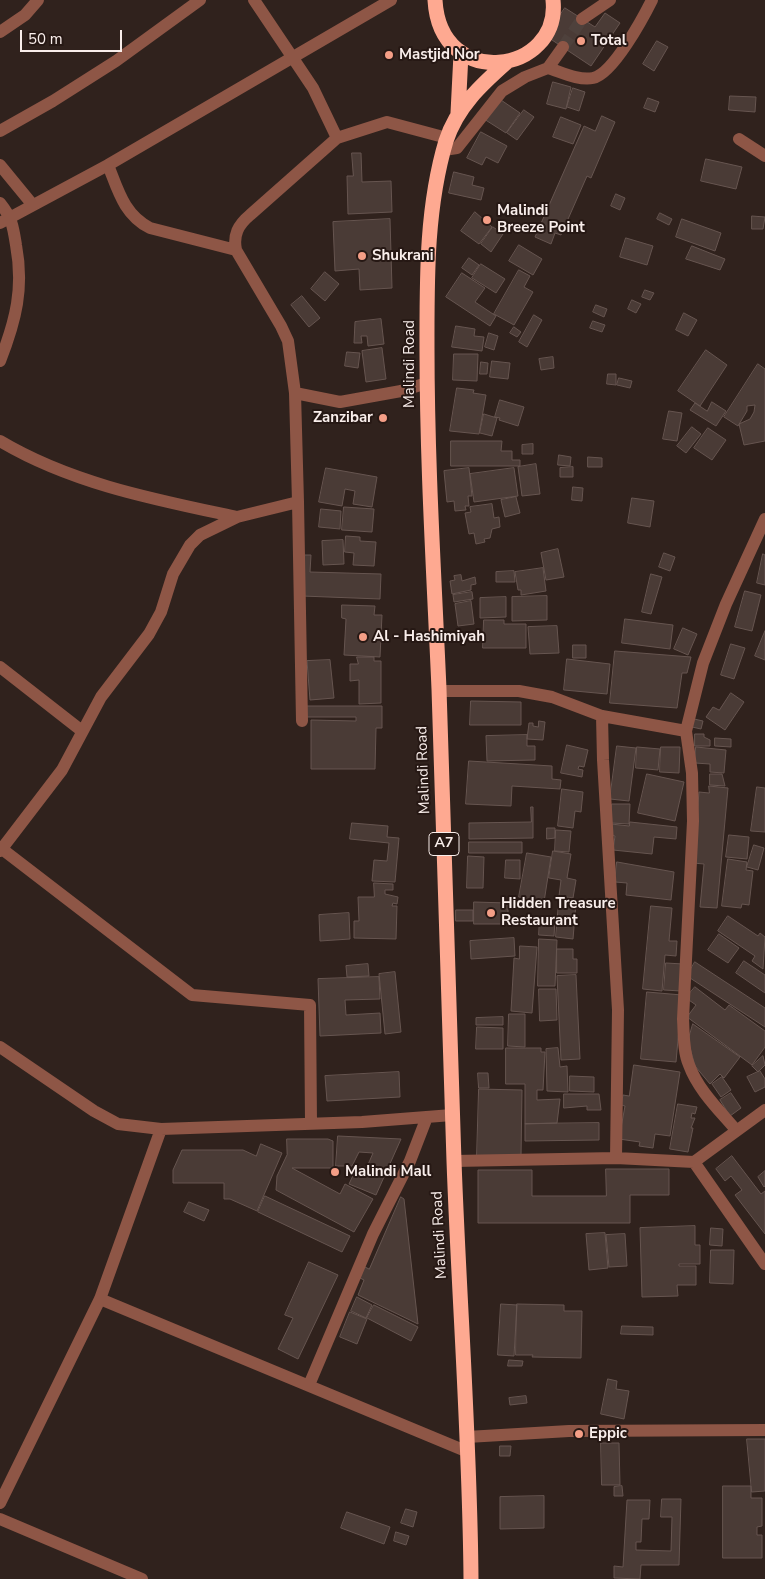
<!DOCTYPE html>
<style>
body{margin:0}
#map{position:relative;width:765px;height:1579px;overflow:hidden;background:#30221d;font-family:"Nunito Sans",sans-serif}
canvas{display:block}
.scale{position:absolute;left:20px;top:30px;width:102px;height:22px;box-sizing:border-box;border:2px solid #f9eeeb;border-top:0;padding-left:6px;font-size:15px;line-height:18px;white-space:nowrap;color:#f9eeeb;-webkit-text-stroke:4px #261814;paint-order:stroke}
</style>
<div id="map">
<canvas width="765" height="1579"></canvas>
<div class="scale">50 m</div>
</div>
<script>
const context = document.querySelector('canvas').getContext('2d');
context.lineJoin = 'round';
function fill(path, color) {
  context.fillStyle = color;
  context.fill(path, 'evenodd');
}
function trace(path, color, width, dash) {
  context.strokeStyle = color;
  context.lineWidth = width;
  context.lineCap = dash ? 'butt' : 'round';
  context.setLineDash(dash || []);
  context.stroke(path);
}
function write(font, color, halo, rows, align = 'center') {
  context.font = font + ' "Nunito Sans",sans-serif';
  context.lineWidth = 4;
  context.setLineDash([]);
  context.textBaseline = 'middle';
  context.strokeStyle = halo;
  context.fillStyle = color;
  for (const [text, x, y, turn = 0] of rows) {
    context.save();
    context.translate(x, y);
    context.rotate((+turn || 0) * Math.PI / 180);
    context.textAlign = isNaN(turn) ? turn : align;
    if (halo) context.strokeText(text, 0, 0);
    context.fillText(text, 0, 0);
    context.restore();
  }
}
const building = new Path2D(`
 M565,8L595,27L605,13L620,23L591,66L546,36Z
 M657,41L668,47L654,71L643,64Z
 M553,82L571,87L566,109L547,104Z
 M573,88L585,92L579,111L567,107Z
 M730,96L756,97L755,112L729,110Z
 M498,98L520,113L506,133L484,119Z
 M648,98L659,102L655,112L644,108Z
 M524,110L534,117L517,140L507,133Z
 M602,116L615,122L591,178L587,176L561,235L555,233L551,244L535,237L584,126L595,131Z
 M561,117L581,125L573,144L553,137Z
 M481,132L507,146L498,163L486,157L482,165L467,158Z
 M352,153H361L362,182L391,181L392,212L348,214L347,176H353Z
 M706,159L742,167L736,189L701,181Z
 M454,172L474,177L472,185L484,188L481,200L449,193Z
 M616,194L625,198L620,210L611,206Z
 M475,212L492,227L479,244L461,231Z
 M660,213L672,219L669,225L657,219Z
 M752,216L765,217L763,229H752Z
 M390,219L392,288L360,290L359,269L335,271L333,222Z
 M682,219L721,233L715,251L676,237Z
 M493,227L503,234L491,252L481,244Z
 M626,238L653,246L647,265L620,257Z
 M519,245L542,259L533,275L509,261Z
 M692,246L725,259L720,270L686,259Z
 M469,258L479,265L472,275L462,268Z
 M481,264L505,279L496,293L472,278Z
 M519,270L530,276L524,287L533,292L514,325L494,314Z
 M325,272L339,284L325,301L311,289Z
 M462,273L485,288L475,302L496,316L490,326L446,297Z
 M645,290L654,293L650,300L642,297Z
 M302,296L320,318L309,327L291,305Z
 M632,300L641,304L636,313L628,309Z
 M596,305L607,309L604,317L593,312Z
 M684,313L697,320L688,336L676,330Z
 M534,315L542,320L527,347L519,342Z
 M381,319L384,344L368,346L367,336H361L362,343H354L355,322Z
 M593,321L605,325L602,332L590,328Z
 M456,326L475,329L474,336L484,337L482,351L452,347Z
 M514,327L521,332L517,337L510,333Z
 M489,333L498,336L494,350L485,347Z
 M382,348L386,379L366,382L362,351Z
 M706,350L727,365L700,406L678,391Z
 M347,352L360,353L358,368L345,366Z
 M454,354H478L477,381L453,380Z
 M553,357L554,368L541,370L539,359Z
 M492,361L510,363L508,379L490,377Z
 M481,362L488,363L487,374H480Z
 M758,364L765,369V441L744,445L739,424L750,419L754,412L755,405L747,406V411L738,426L724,417Z
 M608,374H616V385L607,384Z
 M619,378L632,381L630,388L617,385Z
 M457,388L474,390L473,393L486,395L479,434L450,431Z
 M500,400L524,407L518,426L499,420L500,418L495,417Z
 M712,402L726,411L716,426L690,410L695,403L707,411Z
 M669,411L682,413L677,441L663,439Z
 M484,414L497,418L492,436L480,433Z
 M692,427L701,434L686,453L677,446Z
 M708,428L726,440L712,460L694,448Z
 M451,441H502L501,451H512V460H520V466H451Z
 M533,444V454H522V445Z
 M559,455L571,457L570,466L558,465Z
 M588,457L602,458V467H588Z
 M536,464L540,494L522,496L518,467Z
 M573,467V477H560V468Z
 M326,468L377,477L372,507L353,504L355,491L345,489L342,506L319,502Z
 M469,468L472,496H468L469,506H465L466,510L455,511L454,501L447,502L444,471Z
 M514,468L518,496L474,502L470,474Z
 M573,487L583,488L582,501L572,500Z
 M516,497L520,513L505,517L501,500Z
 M632,498L654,501L650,527L628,523Z
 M492,504L494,518L499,517L500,527L492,529L490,538L484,539L485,542L476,544L474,533L469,534L465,513L471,512L470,507Z
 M344,507L374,509L372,532L342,530Z
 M321,509L341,511L340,529L319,527Z
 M346,536L360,537V541L376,542L374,566L353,565L354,553L345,552Z
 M343,540L344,564L323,565L322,541Z
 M558,549L564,577L546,580L541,553Z
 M664,553L675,557L670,571L659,567Z
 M763,554L765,555V585L757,583Z
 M304,555H311L310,572L381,574L380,599L302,596Z
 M543,568L546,591L521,595V590H518L515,572Z
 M514,571L515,582H496V572Z
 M651,574L662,577L651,614L642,612Z
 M461,575L462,581L475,577L476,584L471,585V590L452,594L450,581L455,580L454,576Z
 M745,591L761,595L752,631L735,627Z
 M472,592L473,599L454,602L453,595Z
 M547,596V620L512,621V597Z
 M506,597V617L480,618V598Z
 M471,601L474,624L458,626L455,604Z
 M342,605L375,606L374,615H382L380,657L344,655L346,619L342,618Z
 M625,619L673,625L670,649L622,643Z
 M484,620H504V624H526V648H483Z
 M557,626L559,653L530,654L528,627Z
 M683,628L697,634L688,655L674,649Z
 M765,631V660L755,656Z
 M731,644L745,648L734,679L721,675Z
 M573,645H586V658H573Z
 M615,651L691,657L687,673H682L677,708L610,703Z
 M357,657H374V661H381V703L359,704V680L350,681V664H358Z
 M567,659L610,664L607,694L564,690Z
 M330,660L334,698L310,700L307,661Z
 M731,693L744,702L725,730L706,717L713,707L719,710Z
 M471,701L521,702V725H470Z
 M307,706H382V728H376L375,769H311V720L356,721V717H307Z
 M694,719L703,721L701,729L692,727Z
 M539,721L545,722L543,740L527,739L529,723H533V726L538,727Z
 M695,734H704V737L710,740V746H695Z
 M527,735V746H535V760L487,761L486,736Z
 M715,738L731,739V747L715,746Z
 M567,745L588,750L584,767L579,766L578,769L583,770L582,777L561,773Z
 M617,746L636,748L629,801L610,799Z
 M637,747L660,749L658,770L636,768Z
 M661,747H680L679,773L660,772Z
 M696,747L726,750L724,773L710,772V764L695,763Z
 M469,761L552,766V779L561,780L560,789L512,786L511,806L466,804Z
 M647,774L684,782L675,821L638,813Z
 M710,774H722L725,786L710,785Z
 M709,786L728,788L717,908L700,907L704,864L693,863L699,792L709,793Z
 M757,787L765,788V832L751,831Z
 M562,789L583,792L581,812L575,811L573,828L558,826Z
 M612,804H630L629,824L611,823Z
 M531,807H533V838L469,839V823L531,822Z
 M630,822L677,827L676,839L654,837L652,854L613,850L615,836L610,835L611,824L629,826Z
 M352,823L388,826L387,837L399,838L395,882L372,881L374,860L387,861L389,843L350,839Z
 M547,828H555V838L547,839Z
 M556,830L571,831L569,852L555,851Z
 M729,835L749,837L747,859L726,857Z
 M469,842H522V853H469Z
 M754,845L764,848L758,870L747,867Z
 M553,851L571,854L567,878L576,880L573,898L559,896L561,880L549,878Z
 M527,853L551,857L544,902L519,897Z
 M468,856L484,857L483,888H467Z
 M728,859L747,862L746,870L753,871L749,905L742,904L741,908L722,906Z
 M506,860H520V879L505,878Z
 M617,862L674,872L671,900L626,895L627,883L615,882Z
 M374,883L393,884V890H385V894L398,897L397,904L393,903L392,906H397L396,939L354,938V921H359L358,897H374Z
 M474,902L508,903V924H474Z
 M559,902L576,903L573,939L556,937Z
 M651,906L672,908L669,941H677L676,956L665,955L662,991L643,989Z
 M456,910H473V921H456Z
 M349,913L350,939L320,941L319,915Z
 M524,916L536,918L535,924L523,922Z
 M728,916L758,936L760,933L765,937L763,969L752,961L755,956L718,931Z
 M540,919L555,920L554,936L539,935Z
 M719,934L739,948L728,963L708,950Z
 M514,938L515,956L471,959L470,941Z
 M539,939L557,940L555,986H538Z
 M520,946L537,947L532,1013L511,1011L514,958L519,959Z
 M557,949H573V959H577V973H557Z
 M744,961L765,975V993L736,973Z
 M695,962L765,1008V1027L687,976Z
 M666,963L683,964L681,991L664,990Z
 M368,964L369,976L347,977L346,966Z
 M395,972L401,1032L385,1034L379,974Z
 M576,975L580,1059L561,1060L557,976Z
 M379,977L380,999L345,1000L346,1015L380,1013L381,1033L320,1036L318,979Z
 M695,987L725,1010L729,1005L765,1031V1047L752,1065L687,1017L696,1005L686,998Z
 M539,989H556L557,1020L540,1021Z
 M647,992L682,995L676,1062L641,1059Z
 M509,1014H525V1047L508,1046Z
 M503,1017V1025H476V1018Z
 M693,1024L740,1057L724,1078L720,1074L710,1084L695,1066L688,1041Z
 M477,1027L503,1028V1049H476Z
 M506,1048H541V1052H545L543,1090H537V1100L560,1099L557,1123L525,1124V1084H506Z
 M558,1048L560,1067L567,1066L568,1092L547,1091L546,1049Z
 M763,1056L765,1065L758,1072L752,1066Z
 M634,1065L680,1072L670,1136L655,1134L653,1148L639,1146L640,1142L619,1139L625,1106L621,1105L623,1095L629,1096Z
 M760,1071L765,1079V1087L755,1092L747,1077Z
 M399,1072L400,1097L327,1101L325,1076Z
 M478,1073H488L489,1088H479Z
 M570,1076L594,1077V1092L570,1091Z
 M722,1077L731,1090L721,1097L712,1084Z
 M479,1089L522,1090L521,1157L477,1156Z
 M731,1093L741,1108L730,1116L720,1100Z
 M564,1094H599L601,1110H587V1106L564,1108Z
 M678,1104L697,1107L695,1114L692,1113L691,1118H695L691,1128H693L688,1152L670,1149Z
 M599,1123V1140L525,1141V1124Z
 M338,1136L401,1139L376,1195L349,1184L357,1167H367L373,1153L359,1152L352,1166H336Z
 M287,1139H328L333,1141V1168H292L340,1194L345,1184L373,1199L354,1232L276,1190L277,1176L287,1155Z
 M261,1144L282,1153L257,1211L230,1199H224V1183H173V1170L182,1150H243L256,1156Z
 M732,1156L761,1194L765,1191V1234L735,1195L742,1190L731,1176L725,1181L716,1169Z
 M606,1169H669V1195H630V1223H478V1170H532V1196H606Z
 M765,1171V1186L764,1187L758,1177Z
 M265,1196L350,1236L342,1252L258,1212Z
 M401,1197L404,1199L418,1324L358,1295L364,1280L358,1277L363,1266L369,1269Z
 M189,1202L209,1210L204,1221L184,1212Z
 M695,1226V1245H700V1264H679V1266H696V1285H677L678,1296L642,1297L640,1228Z
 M711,1228L723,1229L722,1246L710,1245Z
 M605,1233L608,1268L589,1270L586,1234Z
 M625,1234L627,1266L609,1267L606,1235Z
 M711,1250H734L733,1284L710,1283Z
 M309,1262L338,1275L298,1359L278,1349L293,1318L285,1315Z
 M357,1297L372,1305L366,1318L351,1311Z
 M501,1304L517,1305L514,1356L498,1355Z
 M517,1304L564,1305V1311H582L581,1358L532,1357L533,1355H516Z
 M374,1305L418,1327L411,1341L367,1318Z
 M350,1312L367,1319L357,1344L340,1337Z
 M622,1326L653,1327V1335L621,1334Z
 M509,1360L523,1361L522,1366H508Z
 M608,1379L617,1381L616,1389L629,1391L624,1419L601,1414Z
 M526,1396L527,1403L510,1405L509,1398Z
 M747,1439H765V1491L752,1492Z
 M601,1443H619L620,1485H602Z
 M500,1446H511L510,1456H500Z
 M622,1486L623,1496H614V1487Z
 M723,1486H751V1498H762V1526L757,1527V1535H762V1558H723Z
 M544,1496V1528L500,1529V1497Z
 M662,1499H681L679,1565H641L640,1579L614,1578V1566L623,1567L627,1500H650L649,1519H642L641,1542H636V1550L671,1551L672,1517H661Z
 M406,1509L417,1512L413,1527L401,1523Z
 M347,1512L390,1527L384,1544L341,1528Z
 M396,1532L409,1536L406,1545L394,1541Z`);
const minorTunnel = new Path2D(`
 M563,47L582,19`);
const minor = new Path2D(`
 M254,0L313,88L337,138
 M582,19L610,0
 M0,32L25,15L38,0
 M548,68C561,72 579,81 593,78C613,74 643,18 652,0
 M0,131L53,101L116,61L200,0
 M739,139L765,156
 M444,150L457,148L502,91L525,77L548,68L563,47
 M0,165L32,204
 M108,165C118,190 124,215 150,228L236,250
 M0,203C12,218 13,226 16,245C24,288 16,320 0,361
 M0,223L108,165L391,0
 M295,393L340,402L401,391L427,383
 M0,441C72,484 157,500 237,517
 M298,502L302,721
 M0,667L82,731
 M439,691H519L552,697L602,716L686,731
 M602,716L603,760L618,1010L616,1158
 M2,849L192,995L310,1005L311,1123
 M0,851L62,770L101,697L149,634L161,612L173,574L190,545L200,535L237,517L298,502L295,393L288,341L281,326L236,250C233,235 238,225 250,215L337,138L387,122L447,138
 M0,1047L94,1111L118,1124L161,1129L362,1122L452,1115
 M736,1130C720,1111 698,1090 689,1065C683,1051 684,1034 683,1019L693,821L692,773L686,731L703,663L726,604L765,519
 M454,1161L616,1158L694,1162L765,1110
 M694,1162L765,1264
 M100,1299L468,1452
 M309,1385L373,1234L410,1161L427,1117
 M467,1437L569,1431L765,1430
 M0,1503L100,1299L161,1129
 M0,1519L142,1579`);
const highway = new Path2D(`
 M435,0C440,92 561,74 553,0
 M458,113L461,54
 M471,1579C470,1440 459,1300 454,1161C448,1004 445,846 439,689C434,575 427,462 427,348C427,279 426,208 446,141C457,107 481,85 507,62`);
const markers = [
 [581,41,5,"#f49e86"],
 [389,55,5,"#f49e86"],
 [487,220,5,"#f49e86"],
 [362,256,5,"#f49e86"],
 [383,418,5,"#f49e86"],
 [363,637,5,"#f49e86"],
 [491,913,5,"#f49e86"],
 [335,1172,5,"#f49e86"],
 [579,1434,5,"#f49e86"]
];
const shields = [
 [444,844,30]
];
const shieldNames = [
 ["A7",444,844]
];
const poiNames = [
 ["Total",591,41],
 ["Mastjid Nor",399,55],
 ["Malindi",497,211],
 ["Breeze Point",497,228],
 ["Shukrani",372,256],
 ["Zanzibar",373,418,"right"],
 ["Al - Hashimiyah",373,637],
 ["Hidden Treasure",501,904],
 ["Restaurant",501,921],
 ["Malindi Mall",345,1172],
 ["Eppic",589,1434]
];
const streetNames = [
 ["Malindi Road",410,364,-90],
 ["Malindi Road",424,770,-92],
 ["Malindi Road",440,1235,-93]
];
fill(building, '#4a3b36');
trace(building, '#665550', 1);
trace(minorTunnel, '#4e413c', 12, [12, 6]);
trace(minor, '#8e5646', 12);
trace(highway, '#fea991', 15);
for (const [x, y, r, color] of markers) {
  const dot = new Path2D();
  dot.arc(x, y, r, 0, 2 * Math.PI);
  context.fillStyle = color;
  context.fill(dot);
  trace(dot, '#261814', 2);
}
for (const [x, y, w] of shields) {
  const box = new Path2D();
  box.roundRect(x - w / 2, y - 11.5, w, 23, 4);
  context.fillStyle = '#261814';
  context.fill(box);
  trace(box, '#f9eeeb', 1);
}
write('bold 14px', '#f9eeeb', null, shieldNames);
write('bold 15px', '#f9eeeb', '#261814', poiNames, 'left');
write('15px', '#f9eeeb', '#261814', streetNames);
</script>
